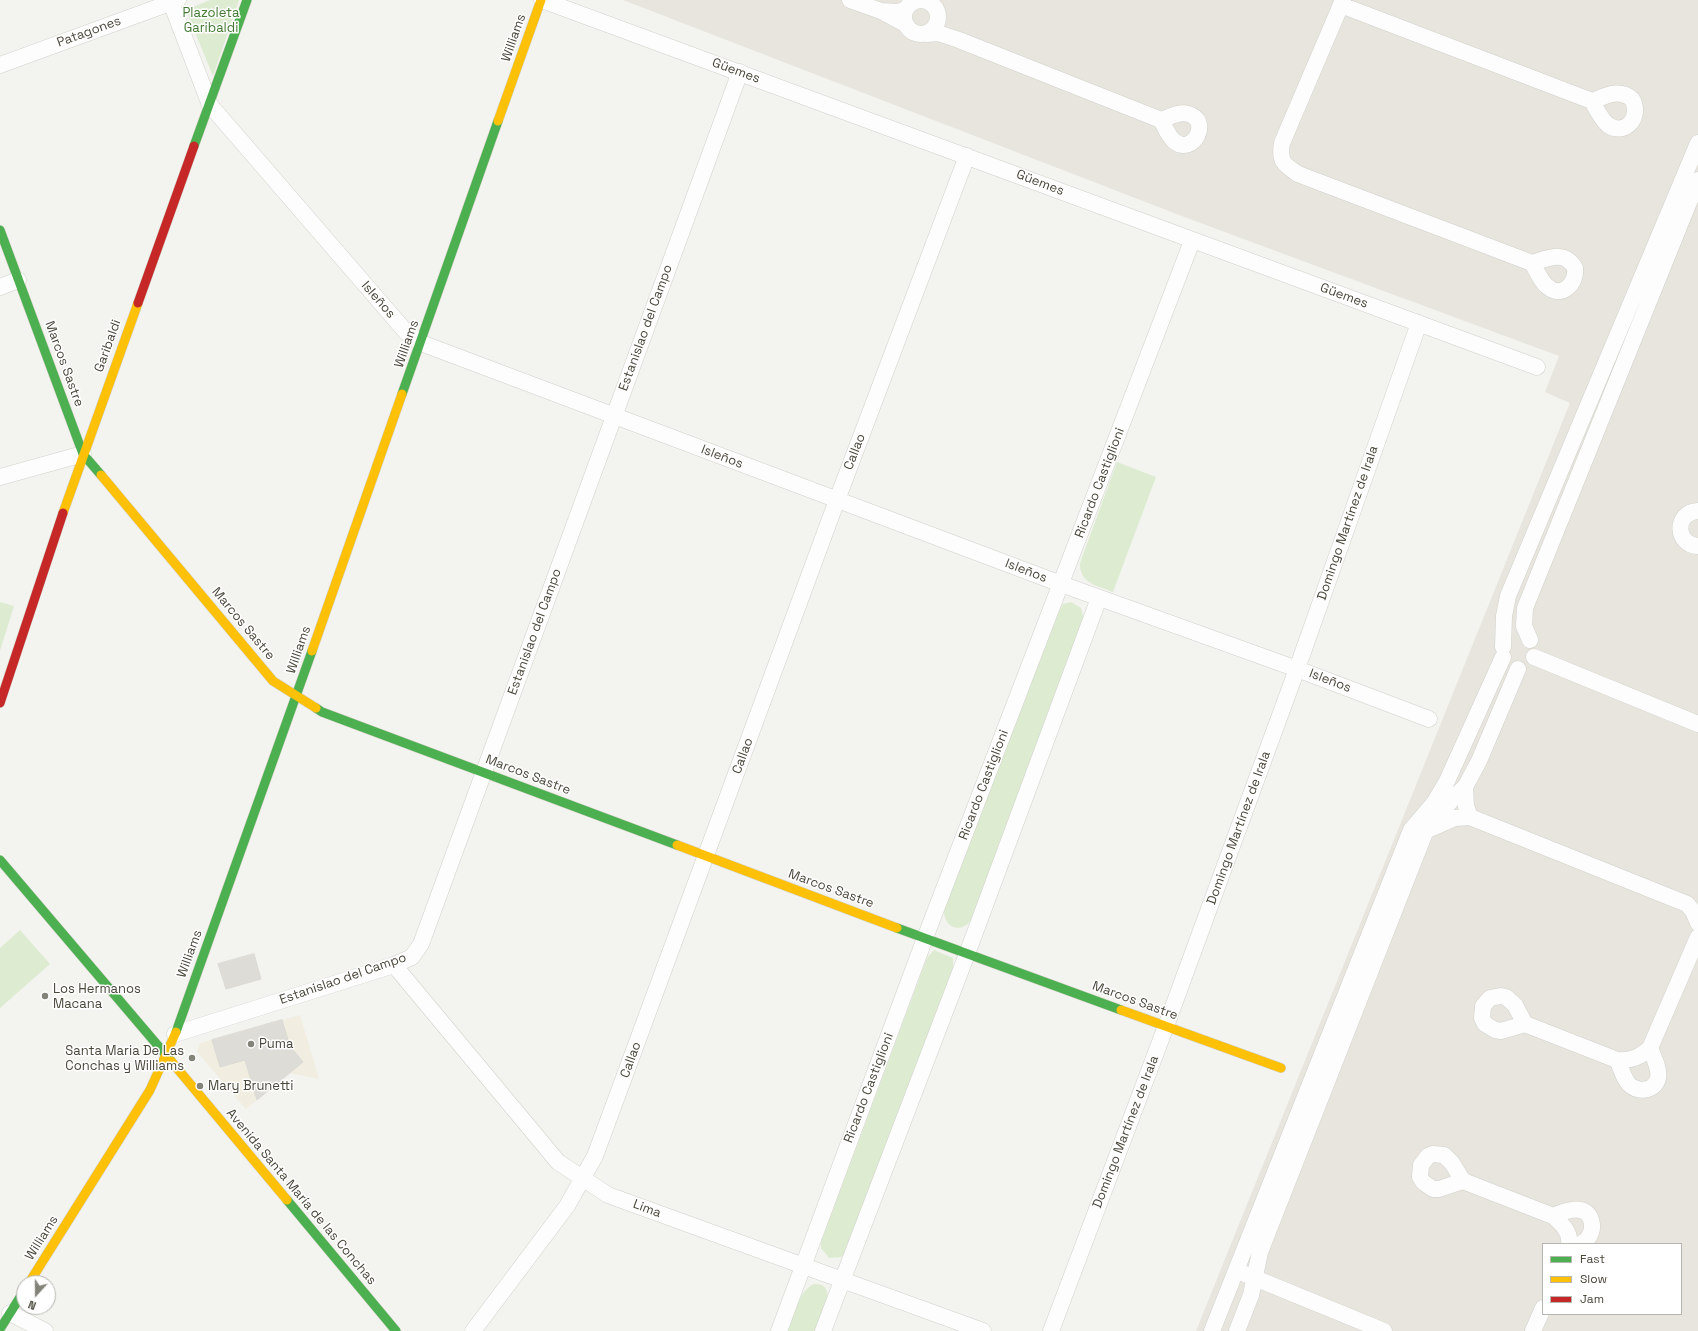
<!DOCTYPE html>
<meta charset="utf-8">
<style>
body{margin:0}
#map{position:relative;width:1698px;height:1331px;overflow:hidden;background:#f3f3ef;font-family:"Space Grotesk",sans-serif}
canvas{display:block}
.legend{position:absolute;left:1542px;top:1243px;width:140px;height:72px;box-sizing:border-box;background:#fff;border:1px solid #b6b5b0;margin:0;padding:5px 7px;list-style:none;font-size:12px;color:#49463a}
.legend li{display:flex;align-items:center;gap:8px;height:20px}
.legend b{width:20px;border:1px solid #b6b5b0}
.north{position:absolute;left:16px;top:1275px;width:40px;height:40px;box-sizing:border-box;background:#fff;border:1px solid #b6b5b0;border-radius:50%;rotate:201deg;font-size:11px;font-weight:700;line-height:16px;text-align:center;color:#49463a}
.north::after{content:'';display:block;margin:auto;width:14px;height:18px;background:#848379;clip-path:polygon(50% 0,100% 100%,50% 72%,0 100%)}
</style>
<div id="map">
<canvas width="1698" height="1331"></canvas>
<ul class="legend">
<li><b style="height:5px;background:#4caf50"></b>Fast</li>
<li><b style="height:5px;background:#ffc107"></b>Slow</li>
<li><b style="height:5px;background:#c62828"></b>Jam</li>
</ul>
<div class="north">N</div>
</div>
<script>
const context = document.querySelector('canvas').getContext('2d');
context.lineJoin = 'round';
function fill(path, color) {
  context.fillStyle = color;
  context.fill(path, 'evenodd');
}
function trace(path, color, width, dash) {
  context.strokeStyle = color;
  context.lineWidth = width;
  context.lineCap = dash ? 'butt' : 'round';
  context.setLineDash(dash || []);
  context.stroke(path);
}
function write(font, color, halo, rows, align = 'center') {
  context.font = font + ' "Space Grotesk",sans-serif';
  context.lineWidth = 3;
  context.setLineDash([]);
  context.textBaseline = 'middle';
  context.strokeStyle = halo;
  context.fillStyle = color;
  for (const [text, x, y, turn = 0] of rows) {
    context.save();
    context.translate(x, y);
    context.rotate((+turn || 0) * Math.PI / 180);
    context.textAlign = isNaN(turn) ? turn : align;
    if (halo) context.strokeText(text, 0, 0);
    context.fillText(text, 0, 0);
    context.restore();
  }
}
const residential = new Path2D(`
 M623,0H1698V1331H1196L1570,403L1545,392L1559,356L1187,218ZM1543,1244H1681V1314H1543Z`);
const commercial = new Path2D(`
 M300,1015L319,1079L290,1073L246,1109L197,1052L200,1043Z`);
const green = new Path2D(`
 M210,0H239L213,76L186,10Z
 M1117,462L1156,477L1113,592C1098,586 1079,583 1080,563Z
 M0,602L14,606L0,651Z
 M1071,602L1081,608L1084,620L971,920C960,935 943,927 944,909L1059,611L1063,604Z
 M20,930L50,964L0,1008V948Z
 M934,950L953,958V969L847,1253L841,1257L829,1258L821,1248V1242L927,958Z
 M814,1284C840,1283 821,1318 816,1331H788C794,1316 798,1291 814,1284Z`);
const building = new Path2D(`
 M254,954L261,979L226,989L218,964Z
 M282,1020L290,1046L303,1062L257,1100L245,1060L220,1067L212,1040Z`);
const street = new Path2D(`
 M170,0L210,105L406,332L421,343L1061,584L1297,669L1429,719
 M542,0L1537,367
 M850,0L881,11
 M1343,0L1282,143C1279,161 1283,164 1298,174L1532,263C1549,258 1565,250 1575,268C1577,283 1562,299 1548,287C1541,282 1537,271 1532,263
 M904 17a17 17 0 1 1 34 0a17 17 0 1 1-34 0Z
 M1341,5L1592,101C1596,109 1601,119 1608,125C1626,137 1642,116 1632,99C1619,88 1606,96 1592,101
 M905,24L881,11L897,12L905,10
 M927,34L938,33L959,40L1161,120C1165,127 1168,136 1174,141C1193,157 1212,120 1188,114C1179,111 1168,118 1161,120
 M0,65L178,0
 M0,287L18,280
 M0,477L83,454
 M1698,511C1674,512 1675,545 1698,546
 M1530,640L1524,626L1525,608L1698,180
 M1503,647L1504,616L1508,596L1698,143
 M1534,657L1698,724
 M1470,817L1687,904L1693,911L1698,923
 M1430,829L1455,818L1470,817L1466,806L1465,787
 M394,965L558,1162L608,1195L983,1331
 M1525,1024L1515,1005L1506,997L1501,996L1490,998L1483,1006L1482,1018L1485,1024L1495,1030L1501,1031L1525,1024L1617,1060C1631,1061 1640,1057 1650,1048L1698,937
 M175,1034L394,965L412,957L421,944L740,72
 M1617,1060C1621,1067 1623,1077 1628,1083C1636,1093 1655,1092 1658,1078C1660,1069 1653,1056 1650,1048
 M1463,1181L1439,1189H1433L1423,1182L1420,1177L1421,1165L1428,1156L1433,1154L1444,1155L1452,1163L1463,1181L1553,1216C1561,1223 1571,1232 1569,1244
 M1553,1216C1560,1213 1572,1208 1580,1210C1593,1212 1595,1229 1588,1238C1587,1240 1583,1242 1581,1244
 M1245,1274L1384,1331
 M10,1313L45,1331
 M473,1331L567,1206L595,1156L837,500L967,156
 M779,1331L925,938L1192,241
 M823,1331L967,954L1099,598
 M1051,1331L1166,1026L1297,669L1419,323
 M1212,1331L1411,830L1434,803L1447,781L1503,657
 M1237,1331L1251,1295L1260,1252L1426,830L1456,795L1465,787L1479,761L1518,669
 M1533,1331L1543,1308`);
const fast = new Path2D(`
 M194,146L247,0
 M0,230L83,454L101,475
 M402,394L498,121
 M316,708L322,712L677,845
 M0,860L171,1061
 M897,928L1121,1010
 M176,1032L312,651
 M287,1200L396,1331
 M0,1329L24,1291`);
const slow = new Path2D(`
 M498,121L541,0
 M101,475L273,681L316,708
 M63,513L138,303
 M312,651L402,394
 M677,845L897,928
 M1121,1010L1281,1068
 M171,1061L287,1200
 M29,1283L150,1090L176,1032`);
const jam = new Path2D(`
 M138,303L194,146
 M0,703L63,513`);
const markers = [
 [45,996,4,"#848379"],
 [251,1044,4,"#848379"],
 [192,1058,4,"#848379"],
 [200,1086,4,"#848379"]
];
const parkNames = [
 ["Plazoleta",211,13],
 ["Garibaldi",211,28]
];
const streetNames = [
 ["Patagones",89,32,-20],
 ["Williams",514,38,-71],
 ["Güemes",736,71,20],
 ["Güemes",1040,183,21],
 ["Güemes",1344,296,20],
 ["Isleños",378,300,49],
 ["Estanislao del Campo",646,328,-70],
 ["Williams",407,344,-71],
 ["Garibaldi",108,346,-70],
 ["Marcos Sastre",64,364,70],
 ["Callao",855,452,-69],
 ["Isleños",722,457,21],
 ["Ricardo Castiglioni",1100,483,-69],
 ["Domingo Martínez de Irala",1348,523,-71],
 ["Isleños",1026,571,21],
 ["Marcos Sastre",243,624,50],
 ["Estanislao del Campo",535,632,-70],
 ["Williams",299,650,-71],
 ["Isleños",1330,681,21],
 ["Callao",743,756,-70],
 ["Marcos Sastre",528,775,21],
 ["Ricardo Castiglioni",984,785,-69],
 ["Domingo Martínez de Irala",1239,828,-70],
 ["Marcos Sastre",831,889,20],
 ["Williams",190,954,-70],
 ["Estanislao del Campo",343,979,-19],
 ["Marcos Sastre",1135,1001,20],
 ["Callao",631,1060,-70],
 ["Ricardo Castiglioni",869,1088,-69],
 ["Domingo Martínez de Irala",1126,1132,-69],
 ["Avenida Santa María de las Conchas",301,1197,50],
 ["Lima",647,1209,20],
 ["Williams",42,1238,-58]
];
const poiNames = [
 ["Los Hermanos",53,989],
 ["Macana",53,1004],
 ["Puma",259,1044],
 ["Santa Maria De Las",184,1051,"right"],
 ["Conchas y Williams",184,1066,"right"],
 ["Mary Brunetti",208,1086]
];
fill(residential, '#e7e5dd');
fill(commercial, '#f1ede0');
fill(green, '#ddecd1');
fill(building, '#dddcd7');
trace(building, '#dbdad4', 1);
trace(street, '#d1d1cc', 17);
trace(fast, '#d2d0c6', 10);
trace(slow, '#d2d0c6', 10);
trace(jam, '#d2d0c6', 10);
trace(street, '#fdfdfd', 16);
trace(fast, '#4caf50', 9);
trace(slow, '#ffc107', 9);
trace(jam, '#c62828', 9);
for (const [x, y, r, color] of markers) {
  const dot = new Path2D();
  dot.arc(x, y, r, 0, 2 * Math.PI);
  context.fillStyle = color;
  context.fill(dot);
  trace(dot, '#fff', 1.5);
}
write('13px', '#427831', '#fff', parkNames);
write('13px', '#49463a', '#fff', streetNames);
write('13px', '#49463a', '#fff', poiNames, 'left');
</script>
